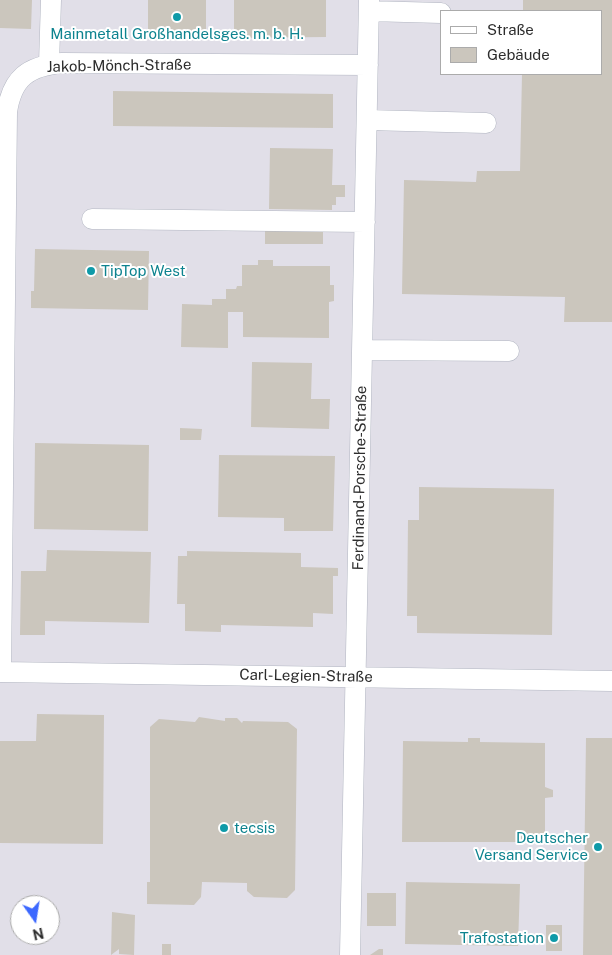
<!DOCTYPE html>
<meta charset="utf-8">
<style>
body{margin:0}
#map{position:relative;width:612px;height:955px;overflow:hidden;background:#efe7de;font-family:"Public Sans",sans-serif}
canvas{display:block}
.legend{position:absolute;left:440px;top:10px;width:162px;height:65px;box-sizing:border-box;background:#fff;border:1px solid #ababab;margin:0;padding:6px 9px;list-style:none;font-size:15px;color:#2d2d2d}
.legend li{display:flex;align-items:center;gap:10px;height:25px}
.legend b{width:25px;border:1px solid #ababab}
.north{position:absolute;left:10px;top:895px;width:50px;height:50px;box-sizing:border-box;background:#fff;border:1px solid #ababab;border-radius:50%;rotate:167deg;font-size:14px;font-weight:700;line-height:20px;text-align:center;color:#2d2d2d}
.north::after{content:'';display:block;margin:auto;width:18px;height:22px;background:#3c68ff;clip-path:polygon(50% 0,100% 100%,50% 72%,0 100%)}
</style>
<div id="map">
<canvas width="612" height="955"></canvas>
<ul class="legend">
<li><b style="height:6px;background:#fff"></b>Straße</li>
<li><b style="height:14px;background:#cbc6bd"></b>Gebäude</li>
</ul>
<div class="north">N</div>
</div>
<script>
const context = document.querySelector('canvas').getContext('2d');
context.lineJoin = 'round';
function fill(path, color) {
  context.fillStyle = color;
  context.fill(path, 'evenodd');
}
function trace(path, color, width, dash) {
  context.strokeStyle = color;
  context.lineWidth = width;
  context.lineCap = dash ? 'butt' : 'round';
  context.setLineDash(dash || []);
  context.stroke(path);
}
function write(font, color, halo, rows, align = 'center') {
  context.font = font + ' "Public Sans",sans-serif';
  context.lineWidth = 4;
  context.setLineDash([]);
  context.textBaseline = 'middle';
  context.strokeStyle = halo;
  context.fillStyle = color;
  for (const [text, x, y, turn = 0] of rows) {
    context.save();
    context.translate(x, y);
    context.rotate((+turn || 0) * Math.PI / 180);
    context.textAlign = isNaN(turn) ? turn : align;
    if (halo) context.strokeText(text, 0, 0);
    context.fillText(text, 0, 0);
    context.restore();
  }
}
const industrial = new Path2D(`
 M0,0H612V955H0ZM441,11H601V74H441ZM20,905H50V935H20Z`);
const building = new Path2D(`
 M0,0H32L31,29L0,28Z
 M148,0H206V34H148Z
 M234,0H326V37L234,38Z
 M523,0H612V322H564L565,297L402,294L404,180L476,182L477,171H520L522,74H601V11H523Z
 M113,91L333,94V128L113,126Z
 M270,148L333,149L332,185H345V197H336V205H332V210L269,209Z
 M265,229H323V244H265Z
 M35,249L149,251L148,310L31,308V291H34Z
 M258,260H273V266H330V285H334V301L329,302V338L243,337V312H228V348L181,347L182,304L212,305V299H226V289H236L237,286H242V265H258Z
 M252,362L312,363L311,399H330L329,429L251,427Z
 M180,428L202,429L201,440H180Z
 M35,443L149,445L148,531L34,529Z
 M219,455L335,456L333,531H284V518L218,517Z
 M419,487L554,489L552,635L417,633V616H407L408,520H419Z
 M47,550L151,552L149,623L45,621V635H20L21,571H46Z
 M187,551L301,553V567L338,568V576H333V614L313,613V627L221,625V632L185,631V604H177L178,556H187Z
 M37,714L104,715L103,844L0,843V741H36Z
 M199,717L225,721V718H237L242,723L243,721L288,722L297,729L295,890L287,898L254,897L247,891V883L202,882L201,897L194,905L147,904V882H150V727L159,719L195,722Z
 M468,738H480V742L545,743V787L553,790V797L545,798V842H402L403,741L468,742Z
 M586,738H612V955H583Z
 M406,882L520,884L518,946L405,944Z
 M367,893H396V926H367Z
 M112,912L135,915L134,955L119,954V949L111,955Z
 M546,925H562V951H546Z
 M162,944H171V955H162Z
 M379,949H383V955H370Z`);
const minor = new Path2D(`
 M369,11L441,13
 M49,64L51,0
 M367,120L486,123
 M92,219L365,222
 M364,350L509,351
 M0,672L612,681
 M1,672L7,112C12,78 28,66 62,63L368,65
 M350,955L369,0`);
const markers = [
 [177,17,5,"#0f9aa8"],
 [91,271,5,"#0f9aa8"],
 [224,828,5,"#0f9aa8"],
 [598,847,5,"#0f9aa8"],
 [554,938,5,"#0f9aa8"]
];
const cultureNames = [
 ["Mainmetall Großhandelsges. m. b. H.",177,34,"center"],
 ["TipTop West",101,271],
 ["tecsis",234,828],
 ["Deutscher",588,838,"right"],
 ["Versand Service",588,855,"right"],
 ["Trafostation",544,938,"right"]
];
const streetNames = [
 ["Jakob-Mönch-Straße",119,66,-1],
 ["Ferdinand-Porsche-Straße",360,478,-89],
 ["Carl-Legien-Straße",306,676,1]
];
fill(industrial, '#e1dfe8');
fill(building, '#cbc6bd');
trace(minor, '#b2b6c2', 21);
trace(minor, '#fff', 20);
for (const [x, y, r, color] of markers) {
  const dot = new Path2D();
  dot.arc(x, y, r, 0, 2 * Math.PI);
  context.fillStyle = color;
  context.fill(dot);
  trace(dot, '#fff', 2);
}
write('15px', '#0d838f', '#fff', cultureNames, 'left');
write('15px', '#2d2d2d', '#fff', streetNames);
</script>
